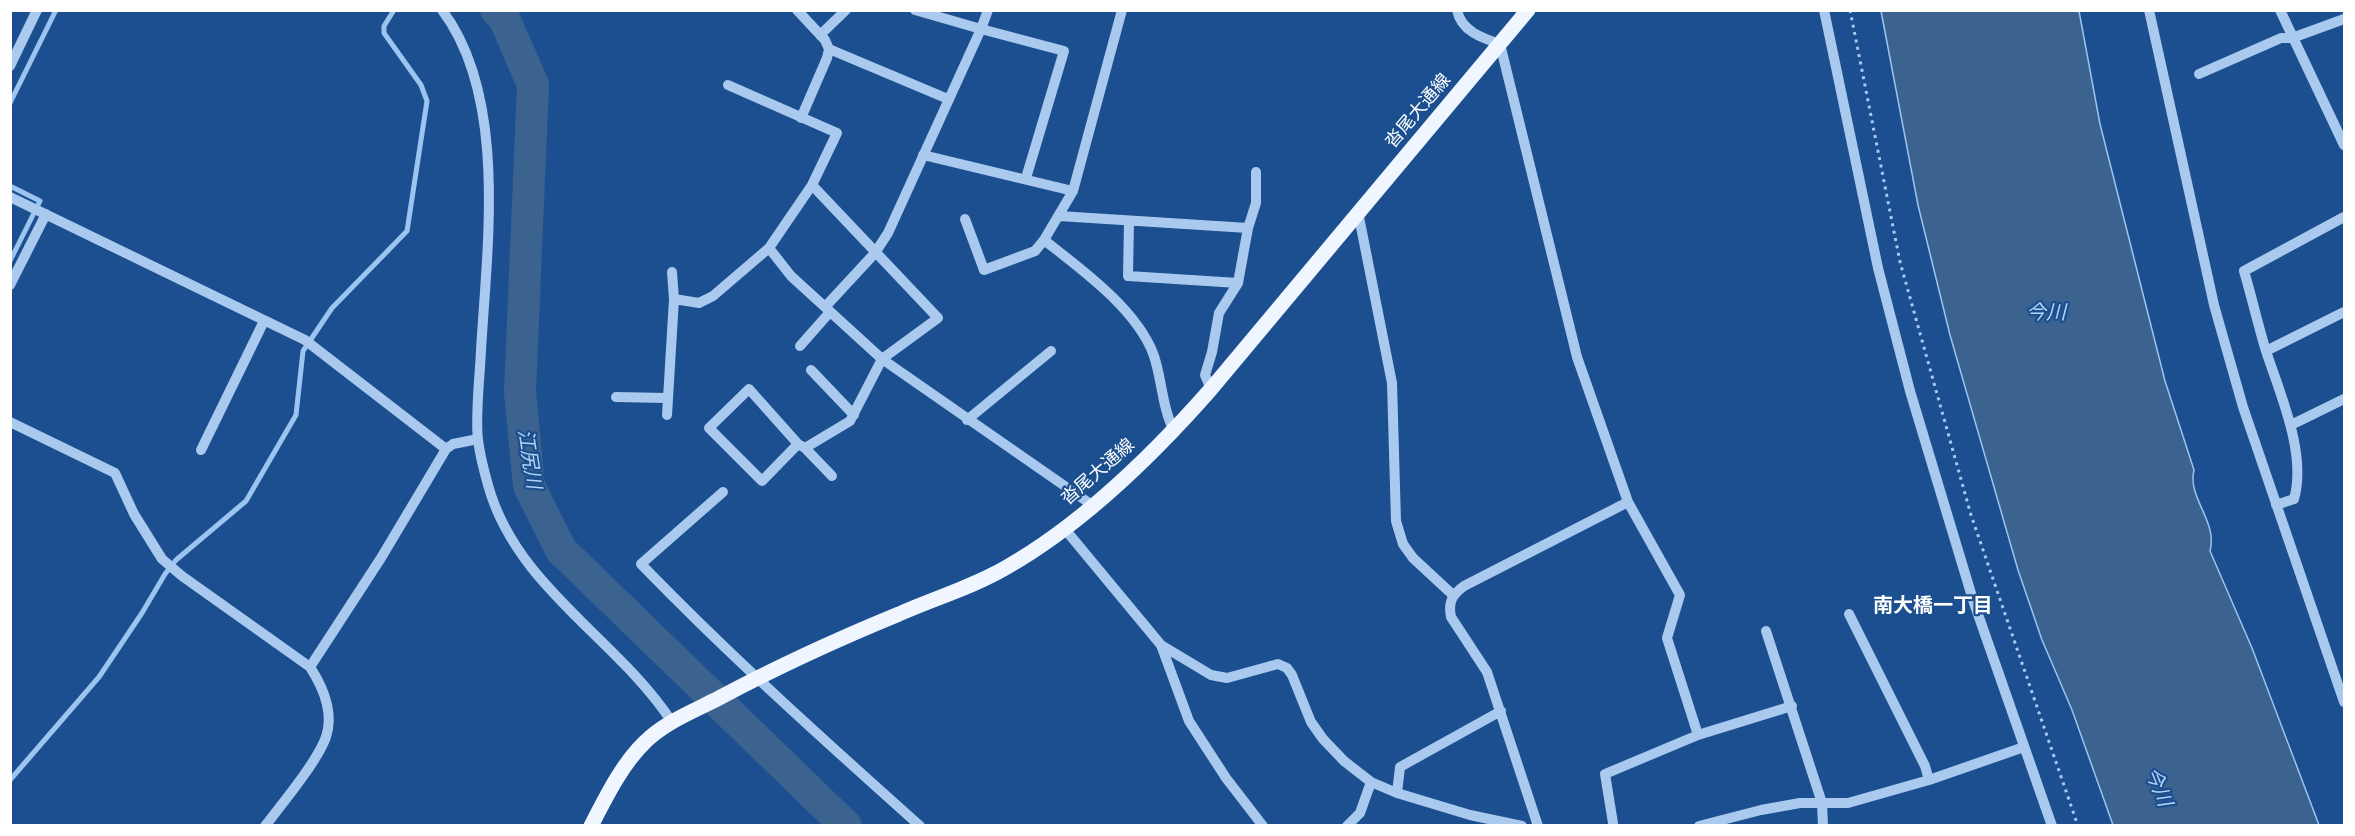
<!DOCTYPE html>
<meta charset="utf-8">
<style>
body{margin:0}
#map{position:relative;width:2355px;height:836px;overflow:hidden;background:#1b4f8f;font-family:Cabin,sans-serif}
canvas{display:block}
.frame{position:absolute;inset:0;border:12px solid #fff;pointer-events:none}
</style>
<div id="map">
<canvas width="2355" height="836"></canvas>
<div class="frame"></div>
</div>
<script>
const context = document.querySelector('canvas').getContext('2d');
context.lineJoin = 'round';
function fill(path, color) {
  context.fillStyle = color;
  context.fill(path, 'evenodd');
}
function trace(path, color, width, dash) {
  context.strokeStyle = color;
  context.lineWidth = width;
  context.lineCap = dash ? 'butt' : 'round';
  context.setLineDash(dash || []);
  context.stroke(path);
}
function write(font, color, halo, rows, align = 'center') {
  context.font = font + ' Cabin,"Noto Sans JP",sans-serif';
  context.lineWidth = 4.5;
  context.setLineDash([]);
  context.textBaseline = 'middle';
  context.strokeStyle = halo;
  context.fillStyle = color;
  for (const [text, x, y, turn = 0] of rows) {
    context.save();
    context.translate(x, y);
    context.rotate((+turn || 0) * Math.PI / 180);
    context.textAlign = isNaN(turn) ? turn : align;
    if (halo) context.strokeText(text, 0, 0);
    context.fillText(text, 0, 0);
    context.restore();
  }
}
const water = new Path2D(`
 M1881,11H2079L2100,124L2165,381L2194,470C2187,498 2218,521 2210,551L2252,648L2319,825H2113L2072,710L2042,640L2018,570L1950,335L1918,205Z`);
const stream = new Path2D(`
 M10,103L56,10
 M10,186L40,201L10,261
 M10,780L99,677L142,613L165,574L176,560L246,501L296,415L303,351L332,308L407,231L427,101L421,85L384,33V26L394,10`);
const river = new Path2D(`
 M496,10L504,18L533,85L520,392L529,486L561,550L846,826`);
const path = new Path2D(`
 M1850,10L1900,262L1971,515L2078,826`);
const minor = new Path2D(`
 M442,10C508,97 487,247 481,350C480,376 475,416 478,440C480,455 484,471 488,485C516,587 617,638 672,722
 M797,10L825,40L829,49L827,58L801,118
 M915,10L981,29L888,233L875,253L825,307L882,359L1092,505
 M988,10L981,29L1064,51L1026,178
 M1122,10L1073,191L1044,240C1081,269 1138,310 1154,356C1162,380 1162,407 1174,431
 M1457,10C1461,31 1482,38 1500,44L1577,357L1628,502
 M1824,10L1878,268L1910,391L1973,600L2052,826
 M2149,10L2214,305L2243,407L2344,702
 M2280,10L2344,145
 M820,35L846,10
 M829,49L948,99
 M10,66L37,10
 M2199,74L2281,38H2292L2344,19
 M923,155L1073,191
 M10,197L305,340L446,449
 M1358,212L1392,383L1396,521L1403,544L1413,558L1453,595
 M1059,216L1248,228
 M965,219L984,270L1035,251L1044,240
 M1129,221L1128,276L1238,283
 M769,248L791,276L825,307
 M672,272L674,299
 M10,285L46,214
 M800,346L830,312
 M2266,351L2344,312
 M811,370L854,415
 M1211,389L1205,375L1212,352L1219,313L1238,283L1248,228L1256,203V172
 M616,397L667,398
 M667,415L674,299L699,303L713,296L769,248L812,185L837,133L728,85
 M967,420L1051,351
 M10,422L115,473L134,514L162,559L182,576L310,667C323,687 334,713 326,737C317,762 282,804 265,826
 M2291,425L2344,399
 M798,444L762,481L709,428L749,389L798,444L805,448L832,476
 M805,448L850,421L882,359L938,318L812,185
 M201,450L264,321
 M723,492L641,564C730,656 825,741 920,826
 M2276,505L2294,499C2307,454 2280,394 2266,351C2258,325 2252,298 2244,271L2344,217
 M1064,528L1161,645L1211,675L1227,678L1278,664L1287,668L1292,675L1311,722L1323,739L1344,761L1371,782L1397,793L1470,815L1522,826
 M1849,614L1925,766L1929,780
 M1766,631L1822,803L1823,826
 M1161,645L1189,721L1226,778L1263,826
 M310,667L381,558L446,449L453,444L478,439
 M1397,793L1400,767L1501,711
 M1613,823L1605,774L1698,735L1792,706
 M1347,826L1360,813L1371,782
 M1538,826L1487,672L1451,617C1448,602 1452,595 1464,586L1628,502L1680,595L1667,638L1698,735
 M1699,826L1761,810L1800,803H1848L1929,780L2024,747`);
const major = new Path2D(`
 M591,826C606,797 622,764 645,742C665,722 694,711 719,698C777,667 838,639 899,614C935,598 973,587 1007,567C1084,523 1153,455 1211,389L1528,10`);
const streetNames = [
 ["沓尾大通線",1418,111,-50],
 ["沓尾大通線",1098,472,-41]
];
const waterNames = [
 ["今川",2046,313],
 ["江尻川",529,459,81],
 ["今川",2158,787,68]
];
const neighbourhoodNames = [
 ["南大橋一丁目",1933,606]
];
fill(water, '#3c6290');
trace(water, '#9cc4f0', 1.5);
trace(stream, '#9cc4f0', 5);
trace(river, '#3c6290', 32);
trace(path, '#a9c9ee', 3, [3, 4.5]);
trace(minor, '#a9c9ee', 10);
trace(major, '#f0f6ff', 15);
write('18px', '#fff', '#1b4f8f', streetNames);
write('italic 20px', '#b5d3f5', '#1b4f8f', waterNames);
write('bold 20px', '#fff', '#1b4f8f', neighbourhoodNames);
</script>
